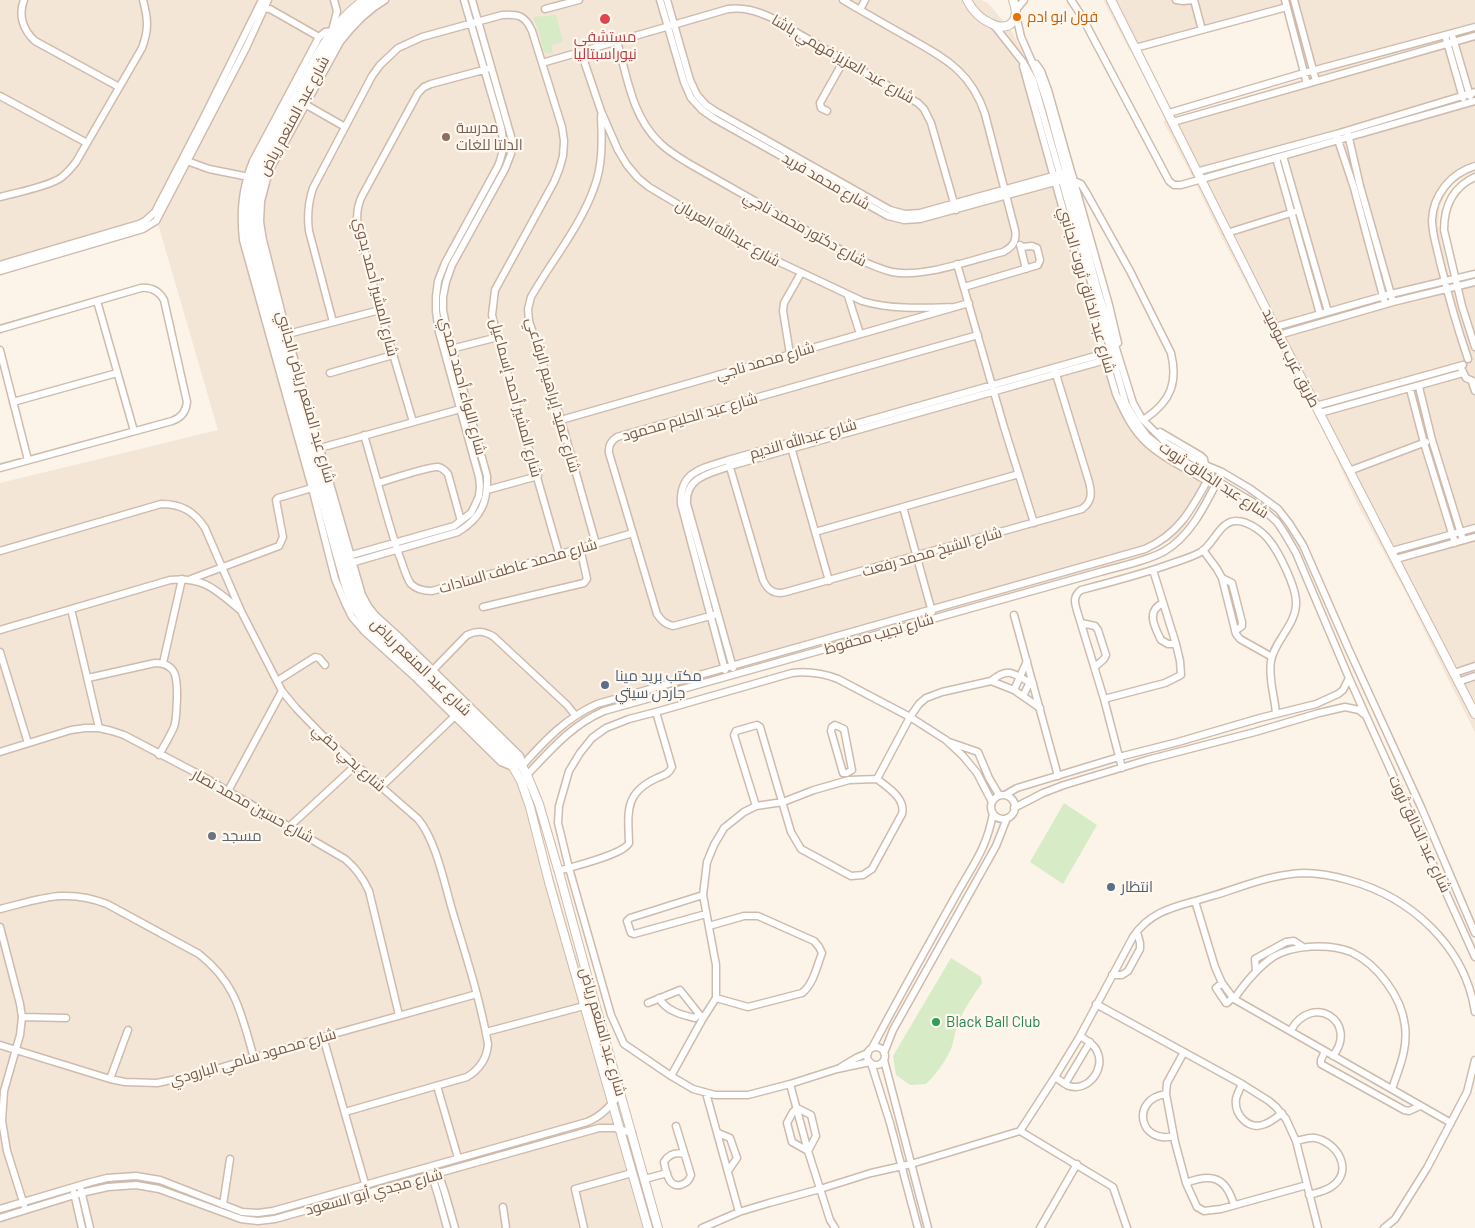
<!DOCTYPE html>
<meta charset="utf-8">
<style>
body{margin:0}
canvas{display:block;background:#fcf4e8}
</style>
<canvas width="1475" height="1228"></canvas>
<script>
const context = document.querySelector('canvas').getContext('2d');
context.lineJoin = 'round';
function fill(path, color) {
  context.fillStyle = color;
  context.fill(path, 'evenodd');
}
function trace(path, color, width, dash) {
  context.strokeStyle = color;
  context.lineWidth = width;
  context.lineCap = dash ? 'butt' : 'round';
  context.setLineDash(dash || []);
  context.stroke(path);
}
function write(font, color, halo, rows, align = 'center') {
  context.font = font + ' Barlow,Cairo,sans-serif';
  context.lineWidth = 4.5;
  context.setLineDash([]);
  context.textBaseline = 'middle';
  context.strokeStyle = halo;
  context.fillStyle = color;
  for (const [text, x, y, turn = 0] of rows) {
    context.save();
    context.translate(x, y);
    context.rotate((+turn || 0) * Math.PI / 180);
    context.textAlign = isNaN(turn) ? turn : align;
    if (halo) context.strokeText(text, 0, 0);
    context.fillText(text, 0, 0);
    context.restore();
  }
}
const residential = new Path2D(`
 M0,0H981L988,3L1013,33L1037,83L1128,401L1139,419L1150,433L1163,445L1216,474L1186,525L1176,537L1144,555L606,706L574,720L521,772L526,782L533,805L654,1228H0V483L218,430L156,217L150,222L0,268Z
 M1103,0H1475V172L1455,182L1447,192L1440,206L1438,224L1451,284L1475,278V732L1449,681L1406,593L1358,505L1316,415L1221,236L1195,182L1163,121L1310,77L1292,9L1130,51Z`);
const green = new Path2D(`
 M556,15L563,42L551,45L553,54L544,52L538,29L533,17Z
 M1064,803L1097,825L1063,884L1030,862Z
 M951,958L981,977L982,983C973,996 962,1011 957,1027C954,1034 954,1042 951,1049C945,1062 936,1074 926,1084L910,1085L896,1075L893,1056Z`);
const minor = new Path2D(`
 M24,0C18,15 23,30 35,41L119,87
 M334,0L337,11L332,31L325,32L319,37L253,161C242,188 240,212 243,240L312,488L335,579L346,605L352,617L365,632L416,678L501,762L513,767
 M385,0C366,11 353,25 340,42L269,171L261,201L260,222L263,240L287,334L362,595L368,606L376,616L398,636L520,756L522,762L521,765
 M660,0L684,82L691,98L702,110L715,119L888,216L904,220L920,219L1073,177
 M667,0L690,80L697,95L706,105L715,111L890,210L905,214L920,213L1071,171
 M1071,0L1081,15L1169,181L1174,185H1181L1475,101
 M1176,0L1183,1L1193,0
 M1194,0L1202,30
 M1285,0L1307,84
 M1294,0L1316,81
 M262,8L270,9L319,37
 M545,9L579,0
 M860,10L865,0
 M1016,10L1024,0
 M1016,15L1021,37L1039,78L1048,106L1099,294L1133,403L1142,419L1166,443L1205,465L1222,472L1249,488L1278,509L1289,523L1303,545L1349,650L1421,807L1475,933
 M993,24L1023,62L1033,80L1126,404L1136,421L1147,436L1162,448L1251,501L1267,513L1277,522L1285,534L1296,553L1349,678L1475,957
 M1445,35L1463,98
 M1453,38L1470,96
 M617,41C627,76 632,117 660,143C668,151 678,157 688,163L855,258C867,263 879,269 892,272C924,278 971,260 1003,252C1013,247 1017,241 1015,230L985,114C970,69 942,57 904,35C883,23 863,12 843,0
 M1135,48L1287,7
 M581,52L601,111L618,150L627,165L638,178L649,187L758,252L862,301C892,310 924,308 955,307
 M542,63L728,9C744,7 756,11 770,17L918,103L924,109L931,123L956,210
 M1036,64L1041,71L1048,90L1109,305L1118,343
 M1023,66L1087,296L1116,394C1123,409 1130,425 1142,438C1157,455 1187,469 1207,481
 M0,96L87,143
 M303,103L345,127
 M827,111L821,108L820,103L844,60
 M1169,113L1304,73L1475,27
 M1173,122L1475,36
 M1348,134L1360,186L1392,298
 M1337,137L1354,188L1384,300
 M1283,156L1328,312
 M1276,158L1320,314
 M187,161L209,169L249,177
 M1196,172L1336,134L1475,92
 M1475,177C1453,187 1444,206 1444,230L1462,306L1475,347
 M1074,181L1081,184L1086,192L1130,271L1171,353C1178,382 1171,401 1146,418
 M0,197C18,192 43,188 59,179C66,175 71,168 76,162L142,48C149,29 148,19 143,0
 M1227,233L1294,212
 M1020,245L1026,269
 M957,264L1004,427L1034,523
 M0,265L139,224L145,221L155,212L203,119L262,0
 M0,271L143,229L156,221L246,48L268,0
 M964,287L1038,265L1040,260L1037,248L1032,246L1021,247
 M848,296L860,334
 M97,301L134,431
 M333,322L309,231C307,216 308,203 313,188L372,76L380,65L398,48L422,37L502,15C518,14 525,15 532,31L562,127L564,141L563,156L559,170L554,182L495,290L492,315L500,348L559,554
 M1275,327L1391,294L1475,274
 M0,329L141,288C152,287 159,291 164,300L187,402C186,412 181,418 172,421L0,468
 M284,335L380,310
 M1279,335L1393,302L1475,282
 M451,349L498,337
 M0,350L28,460
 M790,354L783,311L784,303L801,273
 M1468,359C1457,327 1448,295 1440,262C1437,248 1432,234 1432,220C1433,195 1451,173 1475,166
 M1462,370L1466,378L1475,382
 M330,373L393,355
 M1472,382L1475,391
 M1419,387L1432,440L1463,540
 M1410,389L1424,443L1455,543
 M13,402L117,373
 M1316,406L1463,365
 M1320,413L1463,373
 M561,420L969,303
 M413,422L380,310L358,227C356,215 357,206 362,196L418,93L424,87L431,84L487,69
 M1160,432L1201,456L1204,459L1205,465
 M364,435C376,475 386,516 399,555C403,564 405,576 411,584C417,590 424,591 432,591L633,533
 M791,447L829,581
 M320,448L464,408
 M729,464L763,580C768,591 775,595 786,592L1082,509C1092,502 1092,493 1089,482L1055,371
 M1349,471L1426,442
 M378,483C389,480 429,466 438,467C443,468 445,470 448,474L461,521
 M487,490L538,476
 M903,507L932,612
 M815,532L1019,474
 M596,544L561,420L529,321L528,309L531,297C551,262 581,225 594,188C603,165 602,139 601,116
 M1203,550L1217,569L1222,578L1236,634L1240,639L1272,657
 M0,551L161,504C181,504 194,511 205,528L241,611L282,691L296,708L324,737L418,819C436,840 445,886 453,913C466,956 480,999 488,1044C487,1059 480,1069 467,1077L345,1112
 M1392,551L1475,528
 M348,556L454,526L471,513L475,505L479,496L480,486L479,477L439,332L436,311V296L438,281L445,263L498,166C504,151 504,143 501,127L464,0
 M1396,559L1475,537
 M351,563L458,532C481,518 488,502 487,476L447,330L443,310V297L446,282L452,265L505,169L511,154L512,140L472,0
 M1222,578L1232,583L1242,622V626L1235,631
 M191,579L279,546L283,537L276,500L278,498L312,488
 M1163,603C1146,611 1154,626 1161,640L1168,644H1176
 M483,607L584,583L587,579L580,548
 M71,609L99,728
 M714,615L673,626C665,624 662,621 657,614L609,453C608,446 611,441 617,437L978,335
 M1014,615L1058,776
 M1081,623L1095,626L1098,630L1106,655L1104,659L1095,667
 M0,630L170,580C204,577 215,589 240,610
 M0,652L28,743
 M163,663L182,579
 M733,668L687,504C685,477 709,474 730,466L1116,357
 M433,670L467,635C477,630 485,631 494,637L567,705L575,715
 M725,670L681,504C679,471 703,468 728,460L1113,351
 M1454,673L1475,666
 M88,678L155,663C179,663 177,682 177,700C176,709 177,718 174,727C170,736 164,746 159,755
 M277,681L315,657L319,658L325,665
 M991,681C1012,664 1015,678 1033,683
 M1458,682L1475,676
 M1014,690L1027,661
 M1023,696L1030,682
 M1104,699L1165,683L1181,675L1180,661L1176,644L1153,570
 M835,725L844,729L852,770L847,773H843L831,731L832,727Z
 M949,742L978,752L989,778L999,795
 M0,752L71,730L85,728H99L112,731L124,735L202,776L345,859C357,869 363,878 369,891L399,1015
 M522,766C545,740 566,718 597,704L1145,549C1181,533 1193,506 1211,474
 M1122,768L1104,699L1078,614C1075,604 1072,597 1081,590C1112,582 1143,574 1173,563C1182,560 1192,557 1201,552C1214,544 1220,520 1237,521C1248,521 1263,532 1269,540C1279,552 1296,587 1296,602C1297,624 1274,641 1271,661C1268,678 1275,697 1276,714
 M525,777C549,752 571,725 604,711L1100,572C1120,566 1144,562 1163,552C1192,536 1207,501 1222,472
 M877,779L910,717L919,704L926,698L942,692L991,681L1014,690L1040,708
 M381,787L456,715
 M228,791L282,691
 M1005,795L1017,788L1119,757L1178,742L1260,718L1316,704L1338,694L1343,690L1349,678
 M991 807a12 12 0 1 1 24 0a12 12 0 1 1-24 0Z
 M1014,808L1043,793L1064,785L1147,760L1255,732L1319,713L1345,707L1359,710L1365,715
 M290,826L356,765
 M559,871C573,866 623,855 629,843C628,812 624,793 657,778C664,775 669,774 672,767L656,712
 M703,895L630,918L627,921L631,933L634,934L706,914
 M1195,901L1215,967L1222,983L1234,999L1451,1123
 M0,909C41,899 66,888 107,904L199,954C237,984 241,1014 254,1058
 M709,926L744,916H758L814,941L819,947L822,953C817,966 813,985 802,993L748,1007L716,998
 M0,927L20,1004L22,1017L20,1035L4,1091L2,1121L7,1151L24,1205
 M1256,971L1255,959L1286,942L1294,941L1303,947
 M1112,975H1122L1128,971L1140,949V943L1137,932
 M1222,983L1216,988L1226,1003H1227L1233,997
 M659,998C666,1011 682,1015 695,1018L699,1014
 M1234,999C1245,983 1257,968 1273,957C1293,945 1329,943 1351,952C1377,964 1402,997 1405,1026C1408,1049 1399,1068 1392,1089
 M648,1003L680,990L699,1014L703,1018
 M1096,1004L1242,1084L1269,1101L1276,1107L1286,1119L1296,1141L1318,1228
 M22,1017L66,1018
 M1291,1030C1313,992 1359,1022 1333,1056
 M486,1032L584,1006
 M323,1037L366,1187
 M0,1045L110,1079L125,1082L157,1083L196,1075L323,1037L477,994
 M867 1056a9 9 0 1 1 18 0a9 9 0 1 1-18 0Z
 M872,1048C899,997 927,947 955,897C972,866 987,849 993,813
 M1325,1051L1321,1060V1064L1404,1110L1409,1111L1420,1106
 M1184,1052L1167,1083L1166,1094L1175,1142L1186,1183L1197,1207L1204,1211L1221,1209L1307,1185
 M884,1053L893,1030L996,846L1007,818
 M884,1060L928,1228
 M870,1062L837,1069L790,1084L748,1095H715L693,1089L671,1076L630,1048L624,1044L611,1015L569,868L558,823L559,806L569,771L580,753L592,738L606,728L629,719L656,712L792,673C808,671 822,673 838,679L910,717L946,740L963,756L977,773L992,802
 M871,1063L890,1123L918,1228
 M841,1067L856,1058L868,1053
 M671,1076L702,1020L716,998V965L703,895L707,862L714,845L724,828L744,812L756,806L783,802L814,790L849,780L877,779C887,787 906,798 902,814L872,869L863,875L851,876L801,849L791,832L760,727L757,725L736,731L734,735L756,806
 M1055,1077C1060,1080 1064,1084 1069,1086C1088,1092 1106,1069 1097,1051C1094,1044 1086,1040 1080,1036
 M110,1079L128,1030
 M790,1084L808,1151L830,1220L835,1228
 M1065,1084L1090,1042
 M1242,1084C1240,1089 1237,1094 1236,1099C1234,1115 1249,1131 1265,1124C1271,1122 1277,1117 1282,1113
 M437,1086L458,1158
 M706,1093L739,1212
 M1166,1094C1130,1099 1139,1145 1174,1136
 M797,1108L811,1115L816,1136L808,1151L792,1142L787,1123L793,1112Z
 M676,1126L691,1175C688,1185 674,1190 669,1179C666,1174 665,1167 664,1162C669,1154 675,1152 684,1154
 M1020,1131L1113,1187L1127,1228
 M718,1133L730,1138L737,1158L728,1171
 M1296,1141C1302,1140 1309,1137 1315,1138C1337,1142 1355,1171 1331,1187C1325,1191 1316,1193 1309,1195
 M438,1172L445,1193L455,1228
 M431,1173L438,1195L447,1228
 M645,1179L667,1173
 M1186,1183C1212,1173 1226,1177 1234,1205
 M81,1190L90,1228
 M74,1193L82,1228
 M223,1205L230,1159
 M503,1207L506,1228
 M0,1209L91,1182L107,1178L136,1176L160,1180L242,1212L258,1213L273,1211L587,1122C602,1116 610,1106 620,1094
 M0,1218L81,1193L108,1187L136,1185L159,1189L241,1219L258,1221L275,1219L599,1128H615L632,1133
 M584,1228L575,1189L632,1173
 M702,1228L739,1212L769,1203L820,1189L871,1173L911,1164L1020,1131L1055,1077L1080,1036L1133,937C1152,908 1181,906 1212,896C1242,887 1272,874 1304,873C1319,873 1334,876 1348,880C1411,897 1465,946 1475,1012
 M1040,1228L1077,1164
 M1384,1228L1395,1219L1427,1168L1467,1092L1475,1060`);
const tertiary = new Path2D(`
 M364,0C327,26 311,69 290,106C276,129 260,152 253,178C246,199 247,221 250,243L346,586L354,607L367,625L420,672L458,712L501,754L513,767L521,781L530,807L549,882L648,1228
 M375,0L353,17L335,39L268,158L260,179L255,199L254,221L257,242L282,336L352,585L360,604L372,621L409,654L463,708L514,756L522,766L527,775L539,804L560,876L587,975L658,1228
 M967,0C972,10 979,18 990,23C1010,33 1021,20 1013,0
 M1111,0L1275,327L1475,714`);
const markers = [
 [1017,17,5,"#e8710a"],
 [605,19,6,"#e0444e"],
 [446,137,5,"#8d6e63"],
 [605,685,5,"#5c6f8a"],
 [212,836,5,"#6b7280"],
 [1111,887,5,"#5c6f8a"],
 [936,1022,5,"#2e9e5b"]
];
const foodNames = [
 ["فول ابو ادم",1027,17]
];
const healthNames = [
 ["مستشفى",605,37],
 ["نيوراسبتاليا",605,54]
];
const streetNames = [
 ["شارع عبد العزيز فهمي باشا",843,59,30],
 ["شارع عبد المنعم رياض",294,116,-62],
 ["شارع محمد فريد",826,181,30],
 ["شارع دكتور محمد ناجي",805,229,29],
 ["شارع عبدالله العريان",728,233,30],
 ["شارع المشير أحمد بدوي",376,287,76],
 ["شارع عبد الخالق ثروت الجانبي",1087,290,74],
 ["طريق غرب سوميد",1291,358,63],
 ["شارع محمد ناجي",765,361,-16],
 ["شارع اللواء أحمد حمدي",463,386,75],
 ["شارع عميد إبراهيم الرفاعي",553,395,74],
 ["شارع عبد المنعم رياض الجانبي",306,397,74],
 ["شارع المشير أحمد إسماعيل",516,398,75],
 ["شارع عبد الحليم محمود",690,417,-16],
 ["شارع عبدالله النديم",803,439,-16],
 ["شارع عبد الخالق ثروت",1214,480,33],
 ["شارع الشيخ محمد رفعت",932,552,-16],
 ["شارع محمد عاطف السادات",518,566,-16],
 ["شارع نجيب محفوظ",879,634,-16],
 ["شارع عبد المنعم رياض",421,667,44],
 ["شارع يحي حقي",349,758,42],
 ["شارع حسين محمد نصار",253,806,29],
 ["شارع عبد الخالق ثروت",1420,834,65],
 ["شارع عبد المنعم رياض",603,1032,74],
 ["شارع محمود سامي البارودي",253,1057,-16],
 ["شارع مجدي أبو السعود",374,1192,-15]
];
const educationNames = [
 ["مدرسة",456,128],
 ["الدلتا للغات",456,145]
];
const serviceNames = [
 ["مكتب بريد مينا",615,676],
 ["جاردن سيتي",615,693],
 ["انتظار",1121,887]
];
const worshipNames = [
 ["مسجد",222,836]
];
const leisureNames = [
 ["Black Ball Club",946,1022]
];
fill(residential, '#f4e6d6');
fill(green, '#d6ebc6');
trace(minor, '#cfbbad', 9);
trace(tertiary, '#cfbbad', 10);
trace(minor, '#fff', 6);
trace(tertiary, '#fff', 8);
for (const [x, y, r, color] of markers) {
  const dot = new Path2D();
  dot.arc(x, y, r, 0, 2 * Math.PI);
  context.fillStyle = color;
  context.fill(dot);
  trace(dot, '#fff8ee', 2);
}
write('15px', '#c56008', '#fff8ee', foodNames, 'left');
write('15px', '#be3a42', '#fff8ee', healthNames);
write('15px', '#775a4b', '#fff8ee', streetNames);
write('15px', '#785e54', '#fff8ee', educationNames, 'left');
write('15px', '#4e5e75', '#fff8ee', serviceNames, 'left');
write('15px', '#5b616d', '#fff8ee', worshipNames, 'left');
write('15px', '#27864d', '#fff8ee', leisureNames, 'left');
</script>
